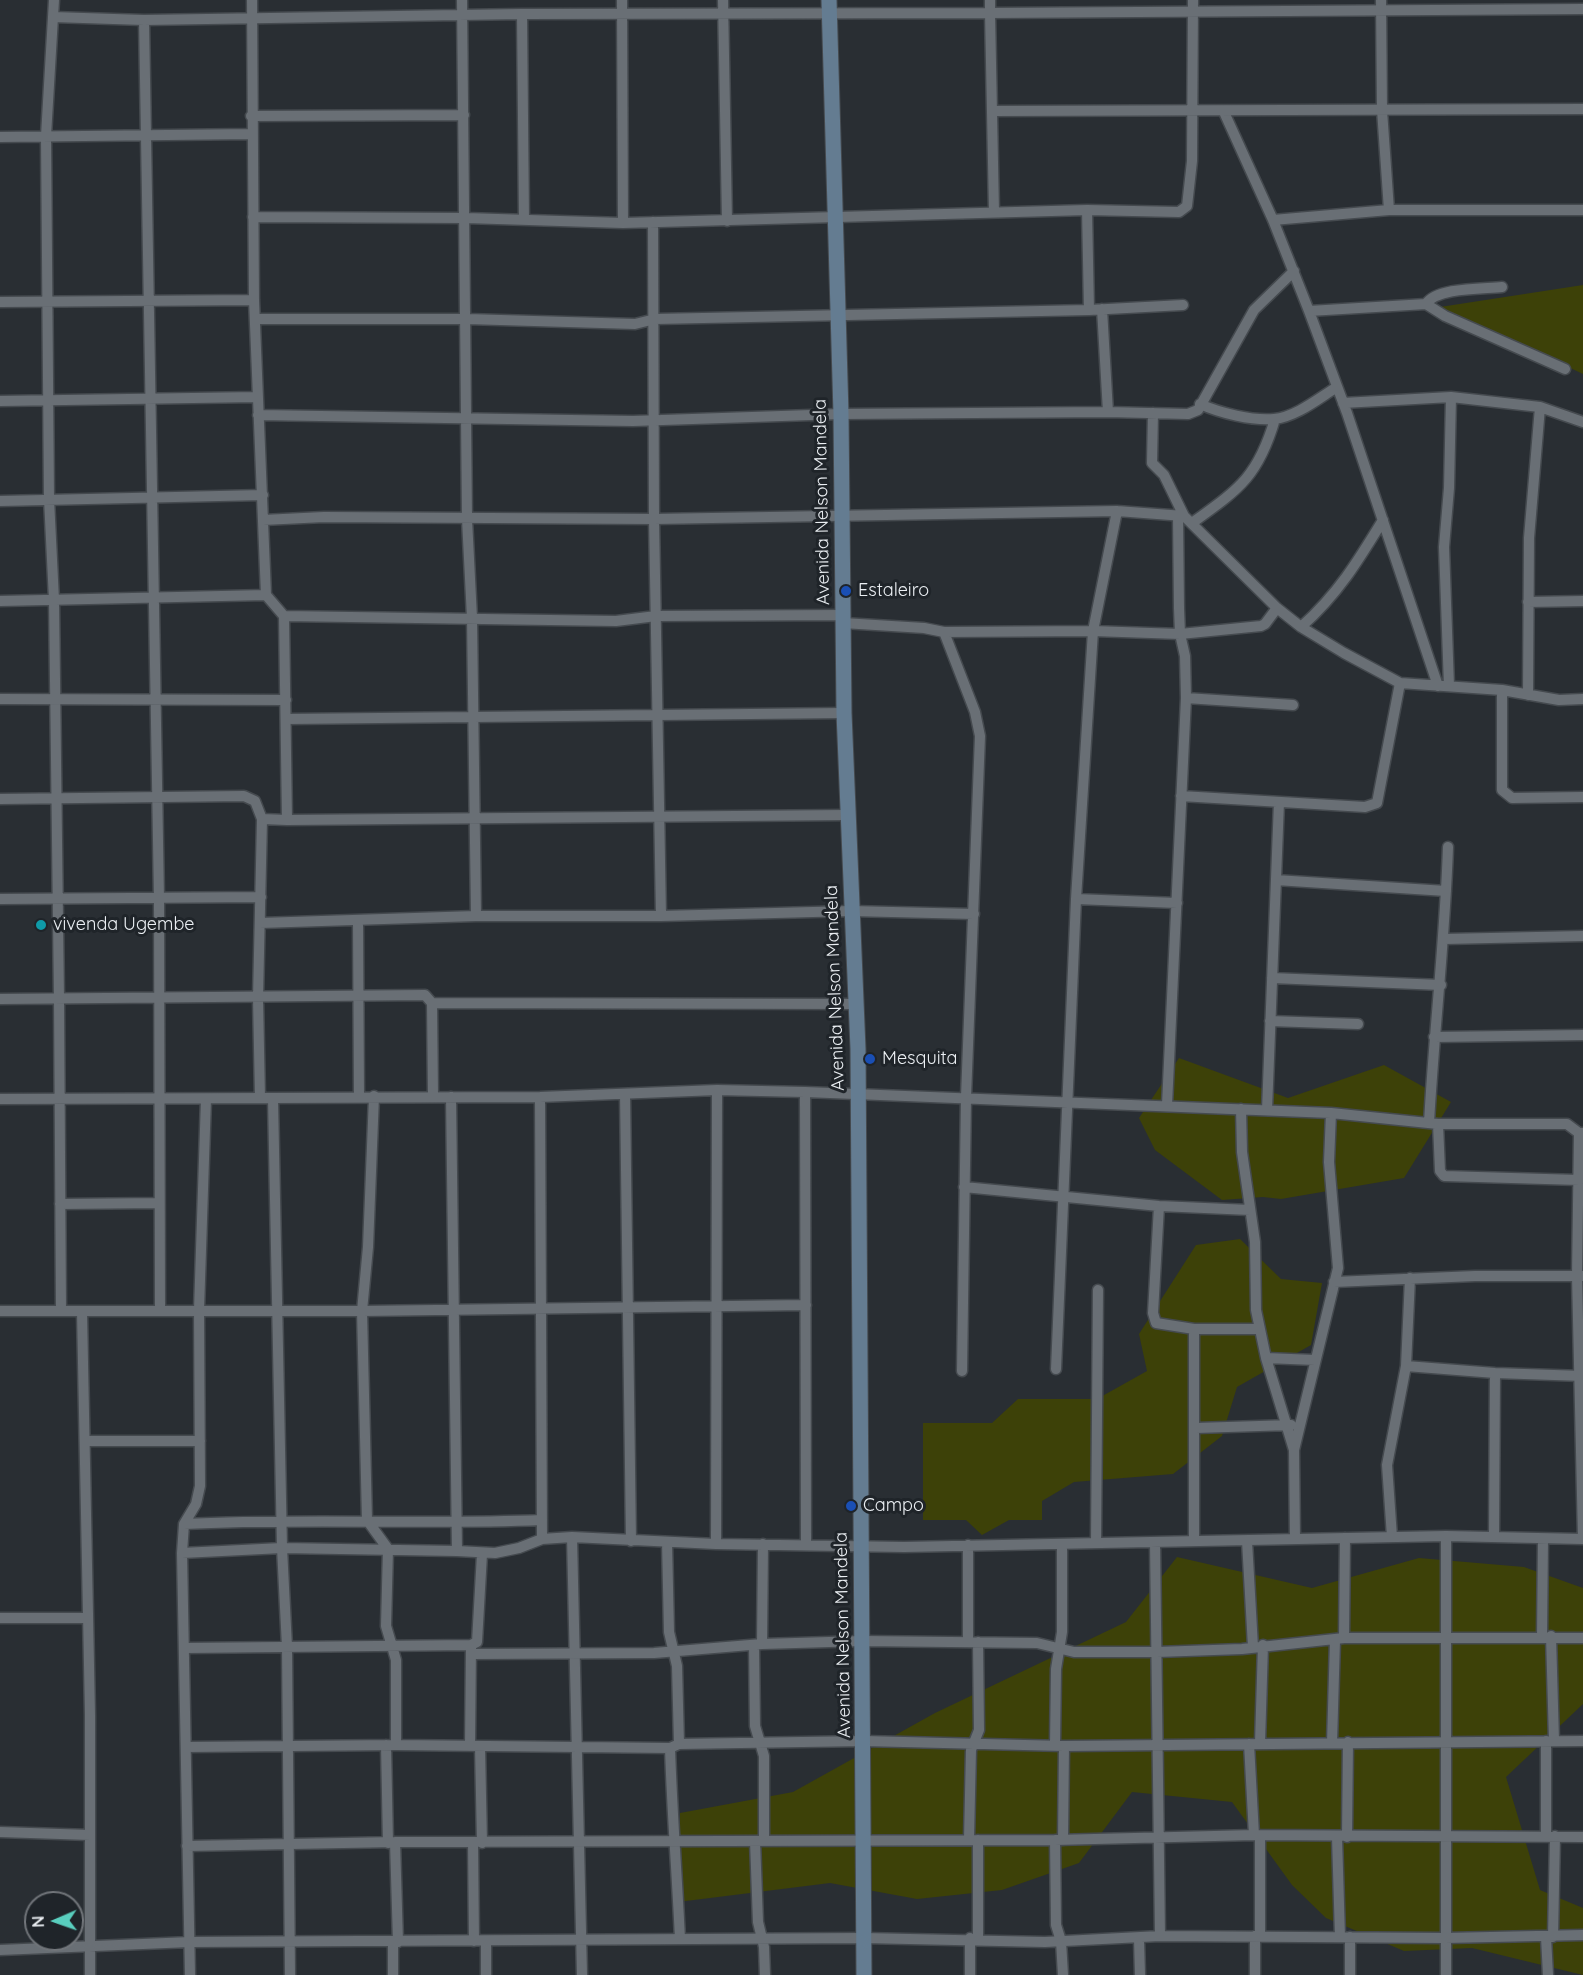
<!DOCTYPE html>
<style>
body{margin:0}
#map{position:relative;width:1583px;height:1975px;overflow:hidden;background:#292e33;font-family:Quicksand,sans-serif}
canvas{display:block}
.north{position:absolute;left:24px;top:1891px;width:60px;height:60px;box-sizing:border-box;background:#1f2429;border:2px solid #71757a;border-radius:50%;rotate:268deg;font-size:16px;font-weight:700;line-height:24px;text-align:center;color:#ebeff3}
.north::after{content:'';display:block;margin:auto;width:21px;height:27px;background:#59cebe;clip-path:polygon(50% 0,100% 100%,50% 72%,0 100%)}
</style>
<div id="map">
<canvas width="1583" height="1975"></canvas>
<div class="north">N</div>
</div>
<script>
const context = document.querySelector('canvas').getContext('2d');
context.lineJoin = 'round';
function fill(path, color) {
  context.fillStyle = color;
  context.fill(path, 'evenodd');
}
function trace(path, color, width, dash) {
  context.strokeStyle = color;
  context.lineWidth = width;
  context.lineCap = dash ? 'butt' : 'round';
  context.setLineDash(dash || []);
  context.stroke(path);
}
function write(font, color, halo, rows, align = 'center') {
  context.font = font + ' Quicksand,sans-serif';
  context.lineWidth = 6;
  context.setLineDash([]);
  context.textBaseline = 'middle';
  context.strokeStyle = halo;
  context.fillStyle = color;
  for (const [text, x, y, turn = 0] of rows) {
    context.save();
    context.translate(x, y);
    context.rotate((+turn || 0) * Math.PI / 180);
    context.textAlign = isNaN(turn) ? turn : align;
    if (halo) context.strokeText(text, 0, 0);
    context.fillText(text, 0, 0);
    context.restore();
  }
}
const green = new Path2D(`
 M1583,285V374L1440,307Z
 M1179,1058L1288,1098L1384,1065L1451,1102L1404,1178L1281,1199L1263,1197L1222,1200L1155,1150L1139,1118Z
 M1240,1239L1281,1279L1322,1283L1311,1345L1237,1387L1222,1436L1173,1474L1074,1482L1042,1501V1520H1009L982,1535L966,1520H923V1423H992L1018,1399H1097L1147,1371L1139,1334L1196,1245Z
 M1177,1557L1312,1588L1419,1558L1524,1567L1583,1588V1704L1506,1777L1540,1890L1583,1908V1975L1472,1948L1404,1951L1326,1918L1292,1885L1232,1802L1132,1792L1079,1863L1002,1890L917,1899L830,1883L678,1902L680,1813L793,1792L935,1713L1126,1622Z`);
const street = new Path2D(`
 M54,0L46,136L49,499L54,600L59,999L61,1311
 M252,0L254,300L266,595L284,616L287,820L847,815
 M462,0L467,519L472,618L476,916
 M622,0L623,223
 M723,0L727,221
 M1381,0L1382,110L1389,210
 M522,14L524,220
 M53,17L144,20L522,14L990,13V0
 M144,20L159,898L160,1310
 M992,111L1583,109
 M1224,112L1273,220L1309,311L1347,413L1438,686
 M251,116L464,115
 M0,137L251,134
 M1087,210L1089,310
 M994,212L990,13L1583,9
 M253,217L466,218L623,223L1087,210L1179,212L1187,206L1192,161L1193,0
 M1273,220L1389,210H1583
 M653,222L654,519L661,916
 M0,302L254,300
 M1426,304C1437,287 1483,289 1502,287
 M1102,309L1108,412
 M1309,311L1426,304L1445,316L1565,369
 M255,319H467L635,324L655,319L1089,310L1183,305
 M0,401L257,397
 M1343,403L1451,397L1540,407L1583,422
 M1200,404C1220,413 1252,421 1274,419C1296,417 1319,398 1337,387
 M1153,413L1152,463L1164,475L1184,516L1277,608L1301,627L1344,653L1400,683L1502,690L1559,700L1583,699
 M258,415L633,421L841,414L1108,412L1188,414L1198,410L1254,310L1294,271
 M0,501L263,495
 M263,520L324,517L654,519L1117,511L1184,516
 M1192,523C1239,489 1258,477 1275,419
 M0,601L266,595
 M1528,602L1583,601
 M284,616L616,621L656,616L843,615
 M843,623L924,628L944,632L975,712L980,736L966,1097L962,1371
 M1301,627C1338,594 1358,561 1383,520
 M944,632L1093,631L1180,634L1261,626L1265,624L1277,608
 M1449,686L1444,547L1449,488L1451,397
 M1502,690V790L1512,798L1583,797
 M1528,695L1529,538L1540,407
 M1186,698L1293,705
 M0,699L286,700
 M287,719L844,713
 M1181,796L1365,807L1377,803L1400,683
 M0,799L244,796L255,801L262,819
 M1276,880L1446,891
 M0,899L261,897
 M1076,899L1177,903
 M358,921L359,1097
 M260,923L476,916H661L851,911L974,914
 M1444,939L1583,936
 M1272,978L1441,985
 M0,999L425,995L432,1003L433,1096
 M432,1003L856,1004
 M1270,1021L1358,1024
 M1434,1037L1583,1035
 M805,1092L806,1545
 M625,1094L631,1541
 M374,1096L368,1247L362,1311L367,1520L388,1549L386,1626L396,1660V1745
 M451,1097L457,1551
 M540,1097L542,1539
 M260,1098L258,998L262,819L287,820
 M0,1099L540,1097L717,1090L805,1092L1331,1113L1438,1124H1567L1579,1133H1583
 M273,1099L282,1548L287,1647L290,1975
 M1167,1105L1186,698L1185,656L1180,634L1179,608L1178,516
 M1241,1109L1242,1152L1255,1242L1256,1310L1266,1358L1294,1450L1295,1539
 M1267,1110L1279,802
 M1429,1123C1434,1031 1445,940 1448,847
 M1438,1124L1440,1171L1444,1176L1579,1180
 M1579,1133L1577,1276L1583,1539
 M964,1187L1159,1206L1250,1210
 M60,1204L159,1203
 M1159,1206L1153,1313L1156,1323L1194,1329H1259
 M1334,1282L1475,1276H1583
 M0,1311H362L806,1305
 M82,1312L90,1715V1975
 M1194,1329V1541
 M1266,1358L1315,1360
 M1406,1366L1495,1373L1583,1376
 M1056,1369L1076,899L1093,631L1117,511
 M1196,1428L1291,1425
 M86,1441H200
 M1294,1450L1338,1268L1329,1162L1331,1113
 M184,1524C303,1518 423,1525 542,1520
 M1446,1536V1975
 M572,1537L582,1975
 M1392,1537L1387,1465L1406,1366L1410,1278
 M1494,1537L1495,1373
 M1247,1541L1253,1647
 M667,1542L669,1632L677,1666L679,1744
 M1096,1543L1098,1290
 M1155,1543L1160,1936
 M716,1544L717,1090
 M968,1545V1641
 M182,1553L282,1548L457,1551L495,1553L519,1548L542,1539L572,1537L716,1544L904,1547L1446,1536L1583,1539
 M0,1618H88
 M1551,1636L1554,1741
 M1542,1637L1543,1539
 M1344,1638L1345,1538
 M762,1644L763,1544
 M754,1645L755,1726L764,1756V1840
 M186,1648L471,1645
 M472,1654L654,1653L762,1644L863,1641L1037,1643L1074,1652H1157L1242,1649L1344,1638H1583
 M1546,1741V1836
 M1260,1743L1263,1645
 M1332,1743L1335,1640
 M1249,1744L1254,1835
 M386,1745L388,1843
 M1055,1745L1056,1669L1062,1632V1545
 M470,1746L471,1645L477,1642L482,1554
 M186,1747L396,1745L670,1748L679,1744L864,1741L1064,1746L1583,1741
 M480,1747L482,1843
 M670,1748C672,1812 677,1875 680,1939
 M0,1832L90,1835
 M1260,1836V1936
 M1337,1837L1340,1937
 M1347,1837L1348,1742
 M969,1839L971,1750L979,1730L978,1642
 M978,1840V1939
 M1055,1840L1056,1925L1061,1941L1063,1975
 M1063,1840L1064,1746
 M755,1841L758,1922L764,1947L765,1975
 M395,1842L398,1942
 M473,1842L474,1941
 M187,1846L395,1842L1055,1840L1254,1835L1583,1837
 M1255,1936V1975
 M1350,1937V1975
 M1546,1937L1548,1975
 M1553,1937L1555,1836
 M970,1938V1975
 M1139,1939L1140,1975
 M486,1941V1975
 M393,1942V1975
 M0,1950L190,1942L864,1938L1045,1942L1160,1936L1445,1938L1583,1935
 M190,1975L182,1553L184,1524L196,1504L200,1486L199,1310L206,1099`);
const secondary = new Path2D(`
 M829,0L841,414L844,713L858,1049L864,1975`);
const markers = [
 [846,591,6,"#1a4fb4"],
 [41,925,6,"#0f9aa8"],
 [870,1059,6,"#1a4fb4"],
 [851,1506,6,"#1a4fb4"]
];
const streetNames = [
 ["Avenida Nelson Mandela",822,502,-91],
 ["Avenida Nelson Mandela",835,988,-92],
 ["Avenida Nelson Mandela",843,1635,-91]
];
const poiNames = [
 ["Estaleiro",858,591],
 ["vivenda Ugembe",53,925],
 ["Mesquita",882,1059],
 ["Campo",863,1506]
];
fill(green, '#3d4108');
trace(street, '#454a4f', 13);
trace(secondary, '#454a4f', 17);
trace(street, '#696f75', 10);
trace(secondary, '#647c91', 15);
for (const [x, y, r, color] of markers) {
  const dot = new Path2D();
  dot.arc(x, y, r, 0, 2 * Math.PI);
  context.fillStyle = color;
  context.fill(dot);
  trace(dot, '#1f2429', 2);
}
write('18px', '#ebeff3', '#1f2429', streetNames);
write('18px', '#ebeff3', '#1f2429', poiNames, 'left');
</script>
